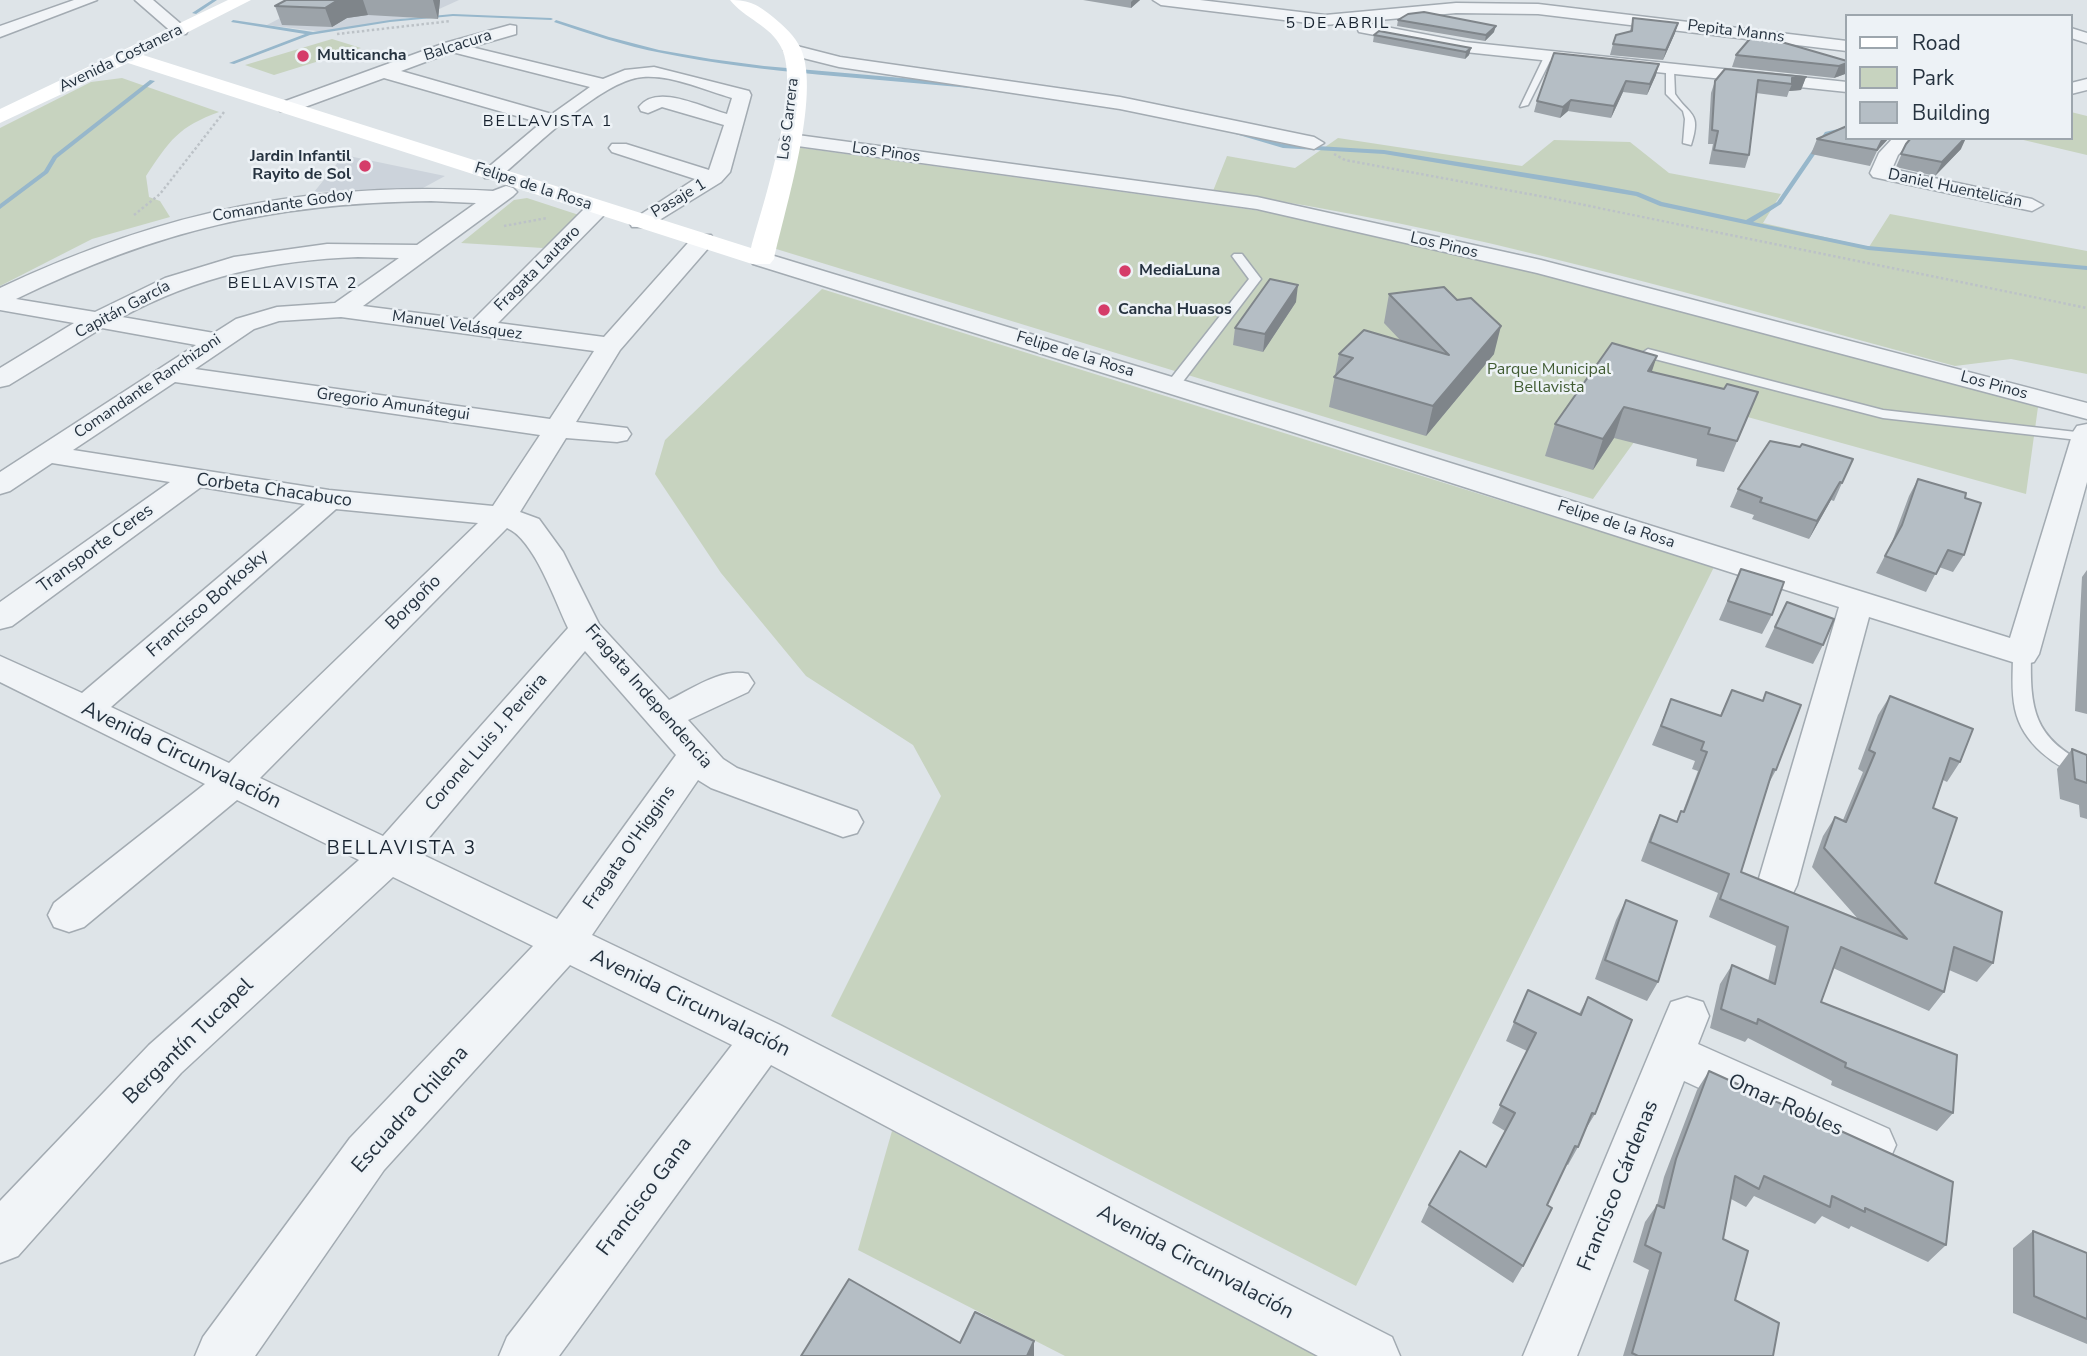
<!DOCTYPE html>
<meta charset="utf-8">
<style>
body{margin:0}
#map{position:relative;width:2087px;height:1356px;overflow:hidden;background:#dee4e8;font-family:"Nunito Sans",sans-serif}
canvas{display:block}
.legend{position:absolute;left:1845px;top:14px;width:228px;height:126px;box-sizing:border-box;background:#edf2f6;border:2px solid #9da6ad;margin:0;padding:9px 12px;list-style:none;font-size:21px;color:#263340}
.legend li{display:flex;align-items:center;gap:14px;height:35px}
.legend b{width:35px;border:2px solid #9da6ad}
</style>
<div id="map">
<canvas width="2087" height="1356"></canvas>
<ul class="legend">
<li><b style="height:9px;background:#fff"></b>Road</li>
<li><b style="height:19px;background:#c7d3bf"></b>Park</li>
<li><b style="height:19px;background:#b5bec5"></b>Building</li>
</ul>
</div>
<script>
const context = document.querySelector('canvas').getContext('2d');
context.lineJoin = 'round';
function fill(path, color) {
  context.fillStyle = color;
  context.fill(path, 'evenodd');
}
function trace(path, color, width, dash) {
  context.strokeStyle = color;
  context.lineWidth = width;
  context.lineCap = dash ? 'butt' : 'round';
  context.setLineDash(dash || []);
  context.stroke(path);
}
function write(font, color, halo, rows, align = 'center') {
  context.font = font + ' "Nunito Sans",sans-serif';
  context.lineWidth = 5;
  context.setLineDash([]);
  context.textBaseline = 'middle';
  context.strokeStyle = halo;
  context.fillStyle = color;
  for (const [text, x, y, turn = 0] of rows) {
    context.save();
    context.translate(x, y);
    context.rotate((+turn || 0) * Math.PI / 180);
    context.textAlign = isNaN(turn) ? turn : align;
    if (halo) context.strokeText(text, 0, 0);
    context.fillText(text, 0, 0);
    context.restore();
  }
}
const built = new Path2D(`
 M315,0H459L426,15L324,32L267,25Z
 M344,155L445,176L423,188L314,192Z`);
const green = new Path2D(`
 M332,39L361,48L274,75L245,65Z
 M122,78L219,112C178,127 170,140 146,176L149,197L160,201L170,217L92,239L0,286V128L91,82Z
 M2071,112L2087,116V155L2015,138H2071Z
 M1338,138L1522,166L1554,140L1630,142L1669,173L1781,194L1763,223L1869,247L1890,214L2087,251V374L2011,359L1955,366C1710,300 1465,226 1213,191L1227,156L1295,168Z
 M795,147L1290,215L1536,272L2038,407L2026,494L1668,395L1593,499L773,248Z
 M527,198L582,216L543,248L461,243L514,200Z
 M822,289L1714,567L1356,1286L831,1016L941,796L913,745L806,676L721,573L655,474L665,440Z
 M892,1131L1318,1356H1065L858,1250Z`);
const stream = new Path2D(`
 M212,0H217L196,14L192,13Z
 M453,14L551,18L553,19L551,20L453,16L390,22L310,35L234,64L229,63L305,34L231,22L233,20L313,32L390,20Z
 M556,20L609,37L659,50L711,59L764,66L926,80L982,87L979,89C873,78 766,74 662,53C625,46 590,34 554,22Z
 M150,80L155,81L57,158L48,173L0,209V204L44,171L53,156Z
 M1847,127V131L1829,134L1781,204L1753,222L1868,246L2087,266V270L1868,250L1660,206L1636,196L1384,154L1283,148L1222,130L1225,128L1283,144L1384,150L1589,183L1638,192L1662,202L1746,220L1777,202L1825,132Z`);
const path = new Path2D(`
 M337,34L451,21
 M1334,154L1345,160L1545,197L2087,308
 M134,215L160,194L224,112
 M504,226L547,218`);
const lane = new Path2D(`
 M1545,55L1552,57L1528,105L1520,107Z
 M1670,67L1674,70L1675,94C1689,116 1702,111 1691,145L1683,143L1685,119L1683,111L1666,94V70Z
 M1234,254H1242L1261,279L1178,388H1168V382L1249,279L1232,256Z
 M1648,349L1883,410L2085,433L2087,441L1883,418L1643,356L1642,353Z
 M2022,648L2031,654C2030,708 2033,738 2087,764V778C2055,768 2022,743 2015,709C2011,691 2013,672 2013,654Z`);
const street = new Path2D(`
 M74,0H97L0,37V26Z
 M135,0H153L188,30L186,34H174Z
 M1153,0H1200L1325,15L1456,3L1538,4L1847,41V51L1538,14L1456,13L1325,25L1161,5Z
 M1365,23L1465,42L1847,82V92L1465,52L1359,32L1357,28Z
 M510,25L516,26V34L471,47L603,79L625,70L654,67L749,91L751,95L730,172L721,182L648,227H632L629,222L695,179L612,152L609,148L612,144H626L709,170L724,125L662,107L648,113L641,111L639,107C657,83 703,108 727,114L732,98C704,90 673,75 643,77C601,80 531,151 499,178H485L482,174L485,170L541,123L384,78L294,111H280L278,107L280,103L445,43ZM452,52L590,87L552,114L401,71Z
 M2071,28L2087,33V43L2071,38Z
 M793,45L840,57L1120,97L1314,137L1324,143L1314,149L1120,109L839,67L787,54L784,50Z
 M2087,79V90L2071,94V83Z
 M790,134L1257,197L1541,260L2087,403V419L1537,273L1257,209L783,144L780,140L783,136Z
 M1893,138H1915L1898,155L1892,169L2032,199L2043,205L2032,211L1873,177L1870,173L1879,153Z
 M506,186L513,188L517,192L513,196L363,306L473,320L590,203L598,202L609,208L606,213L498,323L604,337L695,235H711L714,240L711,245L620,350L576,422L627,428L631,434L627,440L617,442L566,438L520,512L539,519L563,552L599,624L669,700C692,689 722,667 748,674L754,683L748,692L688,720L723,759L737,768L857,811L863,822L857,833L843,837L711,788L698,780L592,935L780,1025L1392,1337L1400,1356H1318L771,1065L559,1356H499L507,1337L732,1045L570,965L384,1170L255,1356H195L203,1337L350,1138L533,946L393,877L181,1073L18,1256L0,1263V1201L149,1045L359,860L237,800L84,927L69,932L54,927L48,915L54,903L205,784L0,682V656L82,693L305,504L201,487L12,626L0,629V602L170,482L52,463L10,491L0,494V472L196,345L102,328L9,385L0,387V368L74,323L0,310V288C166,210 310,181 493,191ZM431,201L476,203L417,245L327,244L234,257L165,278L95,312L16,299C159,230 272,203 431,201ZM358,257L399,258L335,303L277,307L236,319L214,333L122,317C198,276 273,260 358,257ZM341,317L594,351L550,419L195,369L254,329L279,321ZM175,382L540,435L493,506L329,490L73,450ZM336,509L478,523L229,763L111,707ZM507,528C534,539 555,601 568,628L383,836L260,778ZM585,651L676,755L557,919L417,852Z
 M761,252L1297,415L2010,638L2073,432L2077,426L2087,424V482L2039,654L2034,662L2022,665L1869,617L1797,885L1791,897L1777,901L1763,897L1757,885L1839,607L1277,427L753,264L749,259L753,254Z
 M1687,997L1703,1002L1709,1016L1698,1044L1889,1129L1896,1145L1889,1161L1872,1168L1684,1081L1577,1356H1523L1665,1016L1671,1002Z`);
const secondary = new Path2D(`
 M228,0H251L143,55L751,248C763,204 802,87 781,47C771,26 744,18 730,0C750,0 758,5 773,17C784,26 795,36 801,49C821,95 785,209 774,259L770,264H752L128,63L0,123V109Z`);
const wall = new Path2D(`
 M286,0H440V1L438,19L368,15L347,18L332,27L282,25L275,6Z
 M1083,0H1140L1131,8Z
 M1633,18L1678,23L1675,33L1663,60L1610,55L1613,44L1630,31Z
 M1398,20L1494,32L1485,41L1397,26Z
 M1374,35L1471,48L1469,55L1465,59L1373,42Z
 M1736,55L1847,61L1845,74L1834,78L1732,67Z
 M1656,75L1647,95L1623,92L1611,118L1568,111L1560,118L1534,112L1537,101Z
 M1806,77L1801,90L1789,91L1787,97L1756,93L1749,155L1745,168L1709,164L1713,144H1708L1711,93L1715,81Z
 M1889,138L1877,151L1870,166L1811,154L1817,139Z
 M1906,144L1961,149L1935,176L1896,167Z
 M1389,294L1494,354L1426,436L1329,407L1339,354L1401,341L1384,323Z
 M1296,302L1263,352L1233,345L1235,328Z
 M1652,372L1724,389L1758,392L1724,472L1696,466L1697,459L1614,438L1593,470L1545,456L1555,424Z
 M1770,441L1842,483L1834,501L1831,500L1809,539L1752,519L1754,515L1730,507L1738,489Z
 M1918,479L1965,498L1964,555L1953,572L1939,567L1926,592L1876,573L1892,542L1909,496Z
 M1741,569L1772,615L1762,634L1719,620Z
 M2087,570V714L2075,711L2082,577Z
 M1787,602L1823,645L1813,664L1765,647Z
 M1732,690L1762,701L1766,692L1776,770L1769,783L1741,872L1859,920L1812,867L1823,836L1835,817L1843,820L1863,772L1858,769L1878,715L1890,696L1960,762L1947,782L1943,780L1933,808L1935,883L1993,963L1977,982L1949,970L1944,992L1929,1011L1833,968L1821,1002L1953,1113L1937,1131L1831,1085L1832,1081L1748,1038L1745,1042L1710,1028L1720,984L1732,965L1768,981L1776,946L1709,917L1718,893L1641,861L1651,834L1660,815L1676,822L1681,811H1683L1698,771L1692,769L1695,761L1652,745L1671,699L1720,716Z
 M2072,749L2087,755V819L2080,817L2079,805L2060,799L2057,769Z
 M1626,900L1658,982L1647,1001L1595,979L1616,920Z
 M1528,990L1579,1014L1588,997L1595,1114L1584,1132L1578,1147L1568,1165L1566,1164L1547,1205L1523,1266L1513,1283L1421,1222L1429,1205L1486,1167L1505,1131L1492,1123L1527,1051L1506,1041Z
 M1709,1071L1946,1245L1928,1262L1851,1226L1849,1229L1822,1216L1815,1224L1754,1196L1746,1207L1731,1199L1723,1239L1735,1300L1773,1356H1623L1649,1270L1633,1262L1645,1222L1657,1205L1664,1177L1697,1090Z
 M2033,1231L2087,1253V1344L2013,1313V1248Z`);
const shadedWall = new Path2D(`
 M338,0H363L368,15L347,18L332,27L325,8Z
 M433,0H440L438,19Z
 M1133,0H1140L1131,8V2Z
 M1678,23L1675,33L1663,60L1666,50Z
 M1496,26L1494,32L1485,41L1486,35Z
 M1471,48L1469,55L1465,59L1466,52Z
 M1847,63V70L1845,74L1834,78L1839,66Z
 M1659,64L1656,75L1647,95L1650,84Z
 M1806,77L1801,90L1789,91L1792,84V78Z
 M1626,81L1623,92L1611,118L1614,106Z
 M1571,100L1568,111L1560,118L1563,107Z
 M1883,138H1889L1877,151L1870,166Z
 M1965,138H1966L1961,149L1935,176L1942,162Z
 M1298,285L1296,302L1263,352L1265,334Z
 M1501,326L1494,354L1426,436L1433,406Z
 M1657,356L1647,386L1648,371Z
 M1624,407L1614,438L1593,470L1603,439Z
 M1840,482L1831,500L1809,539L1817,521Z
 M1034,1341V1356H1027Z`);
const building = new Path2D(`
 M286,0H338L325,8L275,6Z
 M1424,12L1496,26L1486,35L1398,20L1408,14Z
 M1633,18L1678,23L1666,50L1613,44L1616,35L1632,31Z
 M1379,31L1471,48L1466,52L1374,35Z
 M1754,34L1847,61V63L1839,66L1736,55Z
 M1554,53L1659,64L1650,84L1626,81L1614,106L1571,100L1563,107L1537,101Z
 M1725,69L1806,77L1792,78V84L1758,80L1749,155L1714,150L1718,131L1712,130L1715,81Z
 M1847,126V138H1883L1877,150L1817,139Z
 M1911,138H1965L1942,162L1901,154L1906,144Z
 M1270,279L1298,285L1265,334L1235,328Z
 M1444,287L1457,300L1471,298L1501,326L1433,406L1334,377L1353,358L1339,354L1364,330L1449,355L1389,294Z
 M1612,343L1657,356L1648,371L1724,389L1727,384L1758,392L1737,441L1708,434L1710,428L1624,407L1603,439L1555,424Z
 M1770,441L1800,447L1802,444L1853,459L1842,483L1840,482L1817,521L1760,502L1762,498L1738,489Z
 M1918,479L1966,493L1965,498L1981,503L1964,555L1948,550L1936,574L1885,556L1902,525Z
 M1741,569L1784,582L1772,615L1728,601Z
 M1787,602L1834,619L1823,645L1775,627Z
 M1732,690L1763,701L1766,692L1801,705L1776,770L1773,769L1741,872L1907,939L1824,848L1835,817L1846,822L1875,753L1869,750L1890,696L1973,729L1960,762L1950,758L1933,808L1957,818L1935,883L2002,912L1993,963L1954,947L1944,992L1841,947L1821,1002L1957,1055L1953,1113L1845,1067L1846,1063L1758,1019L1757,1024L1721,1009L1732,965L1775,984L1788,927L1720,899L1729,874L1650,842L1660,815L1677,822L1681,811L1684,812L1707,752L1701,750L1704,742L1661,726L1671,699L1721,716Z
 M2072,749L2087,755V783L2075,779Z
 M1626,900L1677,921L1658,982L1605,960Z
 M1528,990L1581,1015L1588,997L1632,1020L1595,1114L1592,1113L1578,1147L1575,1146L1547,1205L1552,1208L1523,1266L1429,1205L1460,1151L1486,1167L1515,1113L1500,1105L1536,1033L1514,1022Z
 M1709,1071L1953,1182L1946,1245L1865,1208V1212L1832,1196L1830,1207L1764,1176L1759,1189L1735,1176L1723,1239L1748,1251L1735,1300L1779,1323L1773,1356H1638L1632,1353L1661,1253L1645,1245L1657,1205L1664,1208L1676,1159Z
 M2033,1231L2087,1253V1319L2034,1296Z
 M849,1279L960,1343L975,1312L1034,1341L1027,1356H801Z`);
const markers = [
 [303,56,7,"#d53c69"],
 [365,166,7,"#d53c69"],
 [1125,271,7,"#d53c69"],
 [1104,310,7,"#d53c69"]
];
const farNeighbourhoodnames = [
 ["5 DE ABRIL",1338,24],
 ["BELLAVISTA 1",548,122],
 ["BELLAVISTA 2",293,284]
];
const farStreetnames = [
 ["Pepita Manns",1736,32,7],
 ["Balcacura",458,46,-18],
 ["Avenida Costanera",121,59,-26],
 ["Los Carrera",789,119,-83],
 ["Los Pinos",886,153,8],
 ["Felipe de la Rosa",533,187,18],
 ["Daniel Huentelicán",1955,189,12],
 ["Pasaje 1",679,199,-31],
 ["Comandante Godoy",283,206,-9],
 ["Los Pinos",1444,246,13],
 ["Fragata Lautaro",538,269,-45],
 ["Capitán García",123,310,-28],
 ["Manuel Velásquez",457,326,8],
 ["Felipe de la Rosa",1075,355,17],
 ["Los Pinos",1994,386,15],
 ["Comandante Ranchizoni",148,387,-34],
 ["Gregorio Amunátegui",393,405,8],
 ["Felipe de la Rosa",1616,525,18]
];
const farPoinames = [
 ["Multicancha",317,56],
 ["Jardin Infantil",351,157,"right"],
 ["Rayito de Sol",351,175,"right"],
 ["MediaLuna",1139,271],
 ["Cancha Huasos",1118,310]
];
const farParknames = [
 ["Parque Municipal",1549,370],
 ["Bellavista",1549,388]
];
const streetNames = [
 ["Corbeta Chacabuco",274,491,8],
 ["Transporte Ceres",96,549,-36],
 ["Borgoño",414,603,-45],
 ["Francisco Borkosky",208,604,-41],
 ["Fragata Independencia",648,697,49],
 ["Coronel Luis J. Pereira",487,743,-49],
 ["Fragata O'Higgins",630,848,-55]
];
const neighbourhoodNames = [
 ["BELLAVISTA 3",402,849]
];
const nearStreetnames = [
 ["Avenida Circunvalación",181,756,26],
 ["Avenida Circunvalación",690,1004,26],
 ["Bergantín Tucapel",189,1042,-44],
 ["Omar Robles",1785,1106,24],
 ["Escuadra Chilena",411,1110,-48],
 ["Francisco Cárdenas",1619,1186,-68],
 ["Francisco Gana",645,1197,-53],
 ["Avenida Circunvalación",1195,1263,28]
];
fill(built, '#ccd3db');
fill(green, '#c7d3bf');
fill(stream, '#97b7cb');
trace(lane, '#a3abb2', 3);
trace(street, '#a3abb2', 3);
trace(path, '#bcc2c7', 2.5, [2.5, 2.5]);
fill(lane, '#f1f4f7');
fill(street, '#f1f4f7');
fill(secondary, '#fff');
fill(wall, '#9ca3a9');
fill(shadedWall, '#7f858a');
fill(building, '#b5bec5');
trace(building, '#7f858a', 2);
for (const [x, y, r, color] of markers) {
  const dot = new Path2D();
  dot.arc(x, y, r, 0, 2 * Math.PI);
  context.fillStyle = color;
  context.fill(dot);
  trace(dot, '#edf2f6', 2.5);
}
context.letterSpacing = '2px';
write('16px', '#192431', '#edf2f6', farNeighbourhoodnames);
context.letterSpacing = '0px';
write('16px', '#263340', '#edf2f6', farStreetnames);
write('bold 16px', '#263340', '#edf2f6', farPoinames, 'left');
write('16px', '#415c33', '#edf2f6', farParknames);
write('18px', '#263340', '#edf2f6', streetNames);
context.letterSpacing = '2px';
write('19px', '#192431', '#edf2f6', neighbourhoodNames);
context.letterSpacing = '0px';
write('21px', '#263340', '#edf2f6', nearStreetnames);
</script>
